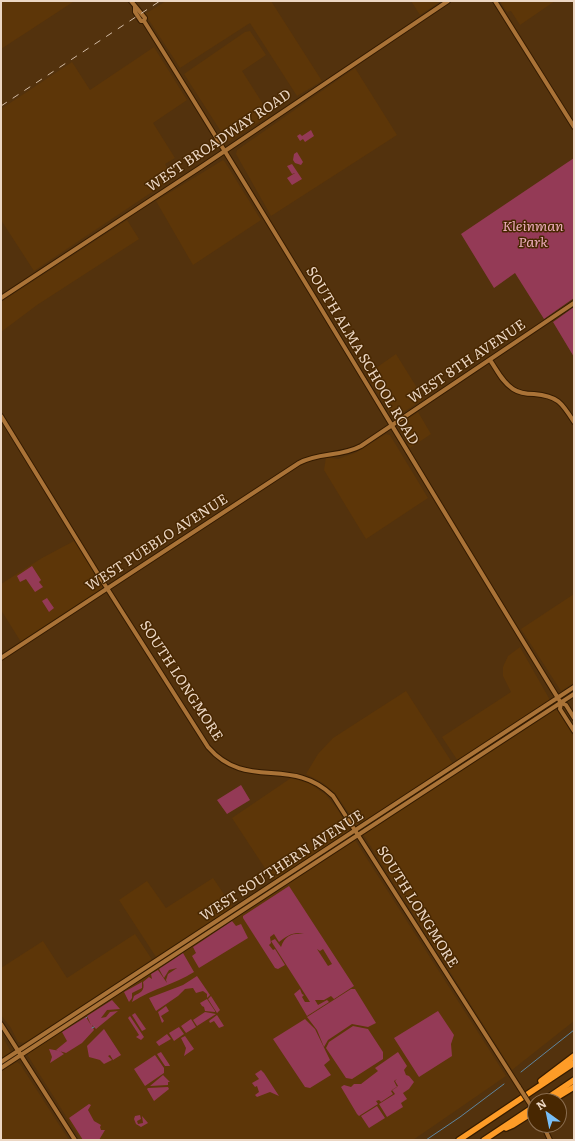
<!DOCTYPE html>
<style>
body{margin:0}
#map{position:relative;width:575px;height:1141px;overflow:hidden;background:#53320d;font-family:Literata,serif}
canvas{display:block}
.frame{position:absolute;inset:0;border:2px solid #ecd7c4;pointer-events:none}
.north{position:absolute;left:527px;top:1093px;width:40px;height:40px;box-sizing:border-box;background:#482701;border:1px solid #8a6d4f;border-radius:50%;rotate:327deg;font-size:11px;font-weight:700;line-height:16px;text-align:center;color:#ecd7c4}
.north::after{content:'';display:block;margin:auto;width:14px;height:18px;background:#78bff7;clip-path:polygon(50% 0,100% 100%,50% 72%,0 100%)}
</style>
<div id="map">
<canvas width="575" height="1141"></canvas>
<div class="frame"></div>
<div class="north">N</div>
</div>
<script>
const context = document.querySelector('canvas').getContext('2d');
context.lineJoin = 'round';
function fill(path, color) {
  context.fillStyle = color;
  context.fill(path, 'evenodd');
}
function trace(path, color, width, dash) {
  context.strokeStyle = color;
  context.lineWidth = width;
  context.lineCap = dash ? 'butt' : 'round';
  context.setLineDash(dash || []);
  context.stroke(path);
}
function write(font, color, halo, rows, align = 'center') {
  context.font = font + ' Literata,serif';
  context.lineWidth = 3;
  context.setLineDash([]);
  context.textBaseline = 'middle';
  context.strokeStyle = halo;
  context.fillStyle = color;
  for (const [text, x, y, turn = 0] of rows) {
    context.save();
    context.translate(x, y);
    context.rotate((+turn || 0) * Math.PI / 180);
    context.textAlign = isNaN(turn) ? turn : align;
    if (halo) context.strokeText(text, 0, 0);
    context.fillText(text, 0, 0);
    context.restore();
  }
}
const built = new Path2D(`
 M1,1H78L73,2L1,49Z
 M166,1H271L322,81L297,96L250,23L180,68L145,14Z
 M411,1H441L420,15Z
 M500,1H555L520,25L511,11L507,12Z
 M250,31L266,55L242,71L270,115L230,141H227L184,74L245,32Z
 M154,47L187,100L153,123L175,158L165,164L173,178L34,271L1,220V109L72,62L90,90Z
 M355,68L397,135L271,216L236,154L237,150Z
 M223,160L225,162L261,220L193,265L156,201Z
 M127,220L139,239L37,305L1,332V302Z
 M396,354L424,399L394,418L366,375Z
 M418,412L431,434L410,448L398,426Z
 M386,434L390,435L428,498L366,539L324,470L326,457L338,459L355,453Z
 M74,541L103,586V589L21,642L1,610V584L42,558Z
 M574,594V683L561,691L521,629Z
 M520,647L550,700L458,761L442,737L511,692L503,676V667L508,656Z
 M406,691L453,764L393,805L357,825L335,793L323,783L306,774L318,754L333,738Z
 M554,710L558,711L574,737V1021L512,1070L363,834L527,726Z
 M291,778L309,783L326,795L338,810L350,832L274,882L232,818Z
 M355,840L506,1076L413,1140H81L28,1056V1053L291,880Z
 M213,878L234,909L156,957L119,900L147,881L166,908Z
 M135,934L151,958V962L54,1026L24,1043L18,1042L11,1028L1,1015V968L43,941L67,978Z
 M1,1034L11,1052L9,1055L1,1059Z
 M17,1062L20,1064L69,1140H1V1071Z`);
const green = new Path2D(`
 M311,130L314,136L305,142L303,139L300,141L297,136L300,134L302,136Z
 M297,152L303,162L301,165L295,163L293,160L294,154Z
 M574,158V298L544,319L515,273L494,288L461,234Z
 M292,164L302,179L292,185L287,178L295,173L292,174L287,166Z
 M574,307V357L553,322Z
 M32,566L41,580L39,582L43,587L35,592L26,579L20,582L17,576Z
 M47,598L54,608L49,612L42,601Z
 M241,785L250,800L227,814L217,800Z
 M289,886L354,986L334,999L331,996L324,1000H315L318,1005L327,1000L329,1002L307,1016L294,994L300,989L302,994L304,995L302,997L305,1002H310L271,941L275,939L281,947C285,935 293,933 304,934C294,931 287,936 279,942L274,934L270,937L271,943L269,945L273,950L275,949L285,965L278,969L275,968L243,918V916ZM317,949L320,951L323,949L332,964L328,966Z
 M232,921L236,926L241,924L248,938L199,968L192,956L196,953L193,947Z
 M183,953L194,972C173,985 154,988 132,1002L134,996C141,992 145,991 143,982L149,977L152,979L151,974L158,970L167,983L166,980L168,974L177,968L169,970L164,978L159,969Z
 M197,976L210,995L207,998V994L203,991L196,993L193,988L185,989L178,996L156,1011L149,998L183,985Z
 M142,982V988L132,993V998L129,1002L124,992Z
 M351,989H355L376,1023L368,1027L352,1024L328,1040L324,1047L317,1030L307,1017Z
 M211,996L220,1010L217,1013L208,999Z
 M207,999L215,1011V1012L205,1011L204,1007L202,1006L200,1003Z
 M112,1000L120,1009L107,1010L101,1018L106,1017L110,1012L118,1011L96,1029L92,1025L94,1030L82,1043L66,1053L56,1050L67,1041L62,1032L86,1017L91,1025L87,1016Z
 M166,1006L169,1011L161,1016L164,1021L162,1023L158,1012Z
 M438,1011L454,1035L451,1044L452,1056L419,1077L394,1038Z
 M205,1012L216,1014L197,1026L193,1020Z
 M135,1013L146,1029L142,1031L132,1015Z
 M217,1015L224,1026L219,1028L214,1021L210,1023L209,1021Z
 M130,1016L144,1037L141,1040L136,1037L139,1035L128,1018Z
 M191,1019L196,1027L186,1033L181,1026Z
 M305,1019L315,1029L330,1060L324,1065L331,1075L310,1088L305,1087L273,1039Z
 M353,1026L368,1029L383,1052V1059L352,1079L346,1078L326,1048L329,1042Z
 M179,1027L184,1034L174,1041L169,1033Z
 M104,1029L121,1055L113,1060L110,1055L108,1056L112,1060L104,1064L100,1060L89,1057L87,1046Z
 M167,1034L171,1039L159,1046L156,1042Z
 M185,1036L194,1049L184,1056L186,1048L181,1038Z
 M49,1049L60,1051L64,1054L50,1063L52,1057Z
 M161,1052L169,1064L170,1066H165L157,1054Z
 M398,1052L407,1066L404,1070L406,1075L409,1076L414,1082L409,1089L403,1093L407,1099L401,1103L403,1107L387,1117L379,1104L395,1094L392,1090L398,1086L395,1081L397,1079L394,1081L397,1087L391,1091L393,1094L381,1102L379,1100L376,1101L378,1104L359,1116L357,1114L341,1087L344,1085L351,1087L354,1084H361L378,1071L375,1068Z
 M155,1055L164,1068V1073L145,1086L134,1069Z
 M261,1070L264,1073L279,1096L270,1092L257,1097L255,1095L259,1092L257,1086L255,1087L252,1083L259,1079L255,1074Z
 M163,1075L170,1082H168V1085L150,1086Z
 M168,1087L169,1089L154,1101L147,1089L148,1088Z
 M89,1104L91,1105L88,1110L94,1121L101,1125L100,1127L101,1130H105L99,1140H83L69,1118Z
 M377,1106L385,1118L369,1128L361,1116Z
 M140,1115L141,1119L137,1121L138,1124L143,1123L142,1116L148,1123L141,1127L136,1124L134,1119L135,1116Z`);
const stream = new Path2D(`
 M86,1018L87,1017
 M92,1028L94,1027
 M521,1072L574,1030
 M426,1140L460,1117L504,1084`);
const secondary = new Path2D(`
 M131,1L145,18L144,21C286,247 421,476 561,703L566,705L574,718
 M495,1L574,127
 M135,7V12L141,21H144
 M1,298L201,167L448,1
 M490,360C497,370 502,382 513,389C519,393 526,394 534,394C558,396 562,403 574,422
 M1,416L98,574L208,747C247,792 291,755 333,796L519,1087
 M1,658L299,463C319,452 341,457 361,446L574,303
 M561,703L560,709L574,731
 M1,1024L75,1140
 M1,1062L574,687
 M1,1068L574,694
 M543,1125L550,1140`);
const highway = new Path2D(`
 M541,1081L574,1056
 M543,1101L574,1080
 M551,1101L574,1087
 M506,1128L513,1125L535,1111
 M459,1140L574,1063
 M484,1140L535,1106`);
const rail = new Path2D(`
 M1,106L160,1`);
const secondaryBridge = new Path2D(`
 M519,1087L535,1112`);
const streetNames = [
 ["WEST BROADWAY ROAD",219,141,-34],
 ["SOUTH ALMA SCHOOL ROAD",362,356,59],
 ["WEST 8TH AVENUE",467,362,-34],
 ["WEST PUEBLO AVENUE",157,543,-33],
 ["SOUTH LONGMORE",181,681,57],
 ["WEST SOUTHERN AVENUE",282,866,-33],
 ["SOUTH LONGMORE",417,907,58]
];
const parkNames = [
 ["Kleinman",533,227],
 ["Park",533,243]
];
fill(built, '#5d3608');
fill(green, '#943a56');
trace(stream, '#5f86a0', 1);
trace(secondary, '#341b01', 6);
trace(highway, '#341b01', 8);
trace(secondary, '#aa7337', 4);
trace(highway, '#fe9c27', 5.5);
trace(rail, '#d2bba5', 1, [7, 7]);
trace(secondaryBridge, '#341b01', 6, []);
trace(secondaryBridge, '#aa7337', 4);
write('14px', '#ecd7c4', '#482701', streetNames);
write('italic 14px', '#ecacbb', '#482701', parkNames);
</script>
